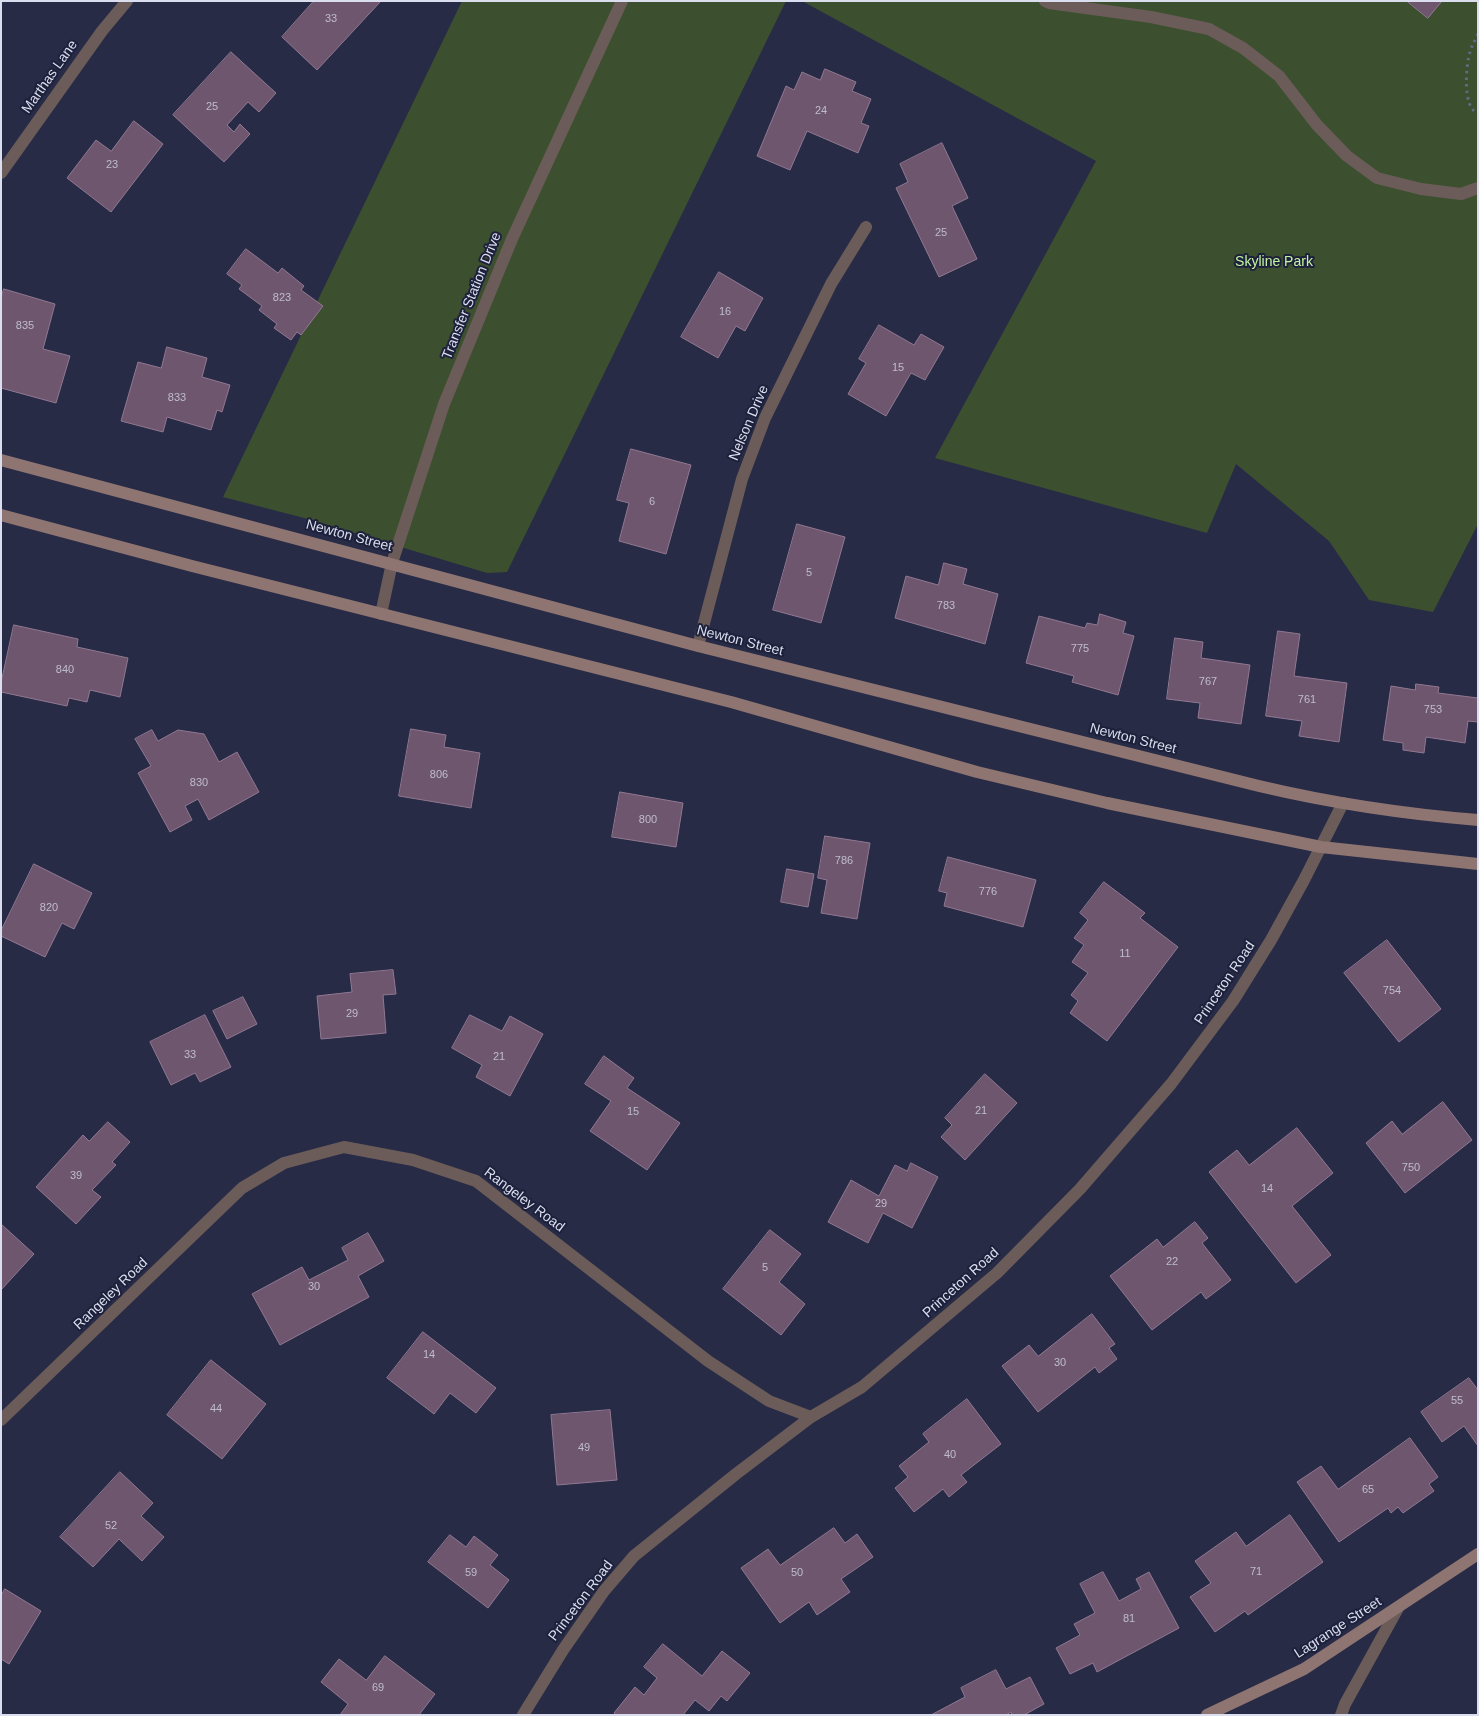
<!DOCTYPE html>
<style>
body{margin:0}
#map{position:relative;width:1479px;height:1716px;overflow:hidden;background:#272b46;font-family:Helvetica,sans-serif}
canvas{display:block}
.frame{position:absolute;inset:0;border:2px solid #dadeef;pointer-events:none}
</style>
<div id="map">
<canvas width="1479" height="1716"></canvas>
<div class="frame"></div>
</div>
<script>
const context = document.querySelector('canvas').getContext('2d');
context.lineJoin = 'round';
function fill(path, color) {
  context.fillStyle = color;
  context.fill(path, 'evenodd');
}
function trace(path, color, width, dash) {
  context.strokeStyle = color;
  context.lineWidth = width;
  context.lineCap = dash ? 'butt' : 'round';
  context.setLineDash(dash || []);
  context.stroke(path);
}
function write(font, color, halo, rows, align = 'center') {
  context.font = font + ' Helvetica,sans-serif';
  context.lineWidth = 4;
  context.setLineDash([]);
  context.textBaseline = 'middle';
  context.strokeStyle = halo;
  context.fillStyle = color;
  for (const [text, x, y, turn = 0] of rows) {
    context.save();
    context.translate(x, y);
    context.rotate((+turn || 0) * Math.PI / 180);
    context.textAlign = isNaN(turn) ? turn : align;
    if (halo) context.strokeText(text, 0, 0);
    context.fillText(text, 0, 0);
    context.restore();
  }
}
const green = new Path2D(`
 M462,1H786L507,572L487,573L308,519L223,497Z
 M802,1H1478V524L1433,612L1369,600L1329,541L1236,464L1207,533L935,458L1096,161Z`);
const building = new Path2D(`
 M314,1H381L317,70L282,37Z
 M1407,1H1442L1428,18Z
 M231,52L276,93L259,112L248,102L227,125L234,132L240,124L250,134L224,162L173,115Z
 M825,69L856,82L852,91L871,99L861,123L869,126L858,153L807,131L790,170L757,156L786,86L794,90L802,72L820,80Z
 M134,121L163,144L111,212L67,178L96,140L111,151Z
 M942,143L968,198L952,206L977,259L939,277L896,188L908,182L900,164Z
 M246,249L278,273L282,268L304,286L301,290L323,306L301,335L297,332L291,340L274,328L277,324L259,310L262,306L239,289L242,285L227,274Z
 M719,272L763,298L745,331L736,326L718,358L681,337Z
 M4,289L55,304L43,349L70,356L56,403L1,388V298Z
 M879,325L914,345L921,334L944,347L925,380L911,373L886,416L848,394L866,363L859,359Z
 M167,347L207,358L202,377L230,385L222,412L217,410L211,430L167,417L163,432L121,421L138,362L161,368Z
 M631,449L691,465L666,554L619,541L629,503L617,500Z
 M797,524L845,537L821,623L773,610Z
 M944,563L967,569L963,584L998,594L985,644L895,618L906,576L938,585Z
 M1100,614L1126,622L1123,633L1134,636L1118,695L1072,682L1074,676L1026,663L1039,616L1085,628L1087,623L1097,625Z
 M14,625L78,639L77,647L128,658L120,697L90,690L87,702L69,698L67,706L1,692V683Z
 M1278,631L1300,634L1294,676L1347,683L1339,742L1299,736L1302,721L1266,716Z
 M1175,638L1203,642L1201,658L1250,665L1241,724L1198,718L1200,703L1167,699Z
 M1416,684L1439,687L1438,693L1478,698V722L1468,721L1465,743L1426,737L1424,753L1403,750V743L1383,740L1391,686L1415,690Z
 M411,729L446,735L444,747L480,753L471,808L399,796Z
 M152,730L158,741L178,730L204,734L219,762L237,752L259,792L209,820L198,799L185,806L192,820L170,832L138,773L151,766L135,739Z
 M620,792L683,803L676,847L612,837Z
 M825,836L870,843L857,919L821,913L827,880L818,878Z
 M948,857L1036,880L1023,927L944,906L947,893L939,891Z
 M34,864L92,893L74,929L62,923L45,957L1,936V931Z
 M787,869L814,874L808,907L781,902Z
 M1104,882L1145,913L1140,918L1178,947L1107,1041L1070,1013L1078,1001L1071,995L1088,973L1072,962L1084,945L1074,938L1088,920L1080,913Z
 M1387,940L1441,1009L1399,1042L1344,973Z
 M393,970L396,994L383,995L386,1033L321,1039L317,996L352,992L350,974Z
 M243,997L257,1024L227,1039L213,1011Z
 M205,1015L231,1067L200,1082L195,1073L171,1085L150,1042Z
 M470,1015L502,1031L510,1016L543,1034L510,1096L476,1077L482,1065L452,1048Z
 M604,1056L634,1078L627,1088L680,1123L647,1170L590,1131L611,1101L585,1084Z
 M985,1074L1017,1103L965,1160L941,1137L952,1125L945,1118Z
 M1443,1102L1472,1140L1405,1193L1366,1143L1392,1121L1402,1134Z
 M108,1122L130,1142L112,1162L116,1165L92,1190L101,1197L76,1224L36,1187L83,1135L89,1141Z
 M1297,1128L1333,1173L1292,1206L1331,1255L1296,1283L1209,1172L1237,1150L1249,1165Z
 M911,1163L938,1177L912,1228L883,1213L868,1243L828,1222L851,1180L879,1196L895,1165L907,1171Z
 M1195,1222L1208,1238L1202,1243L1231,1280L1206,1299L1201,1292L1152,1330L1110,1276L1157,1239L1163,1247Z
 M1,1224L34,1254L1,1290Z
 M770,1230L801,1254L779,1282L805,1304L781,1335L723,1289Z
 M368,1233L384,1261L358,1276L369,1297L280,1345L252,1294L302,1267L309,1280L348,1260L342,1248Z
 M1092,1314L1115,1344L1109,1348L1117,1359L1099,1373L1095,1367L1038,1412L1002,1366L1029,1345L1038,1356Z
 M423,1332L496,1388L476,1413L450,1393L434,1414L387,1378Z
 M211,1360L266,1404L222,1459L167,1415Z
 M1469,1378L1478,1390V1446L1464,1426L1442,1442L1421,1412Z
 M967,1399L1001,1444L961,1475L967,1482L949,1497L943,1489L914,1512L895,1488L908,1477L899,1466L929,1442L923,1434Z
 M610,1410L617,1480L557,1485L551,1415Z
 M1410,1438L1438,1477L1429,1484L1434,1491L1403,1513L1398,1507L1391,1513L1388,1508L1339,1542L1297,1482L1321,1466L1338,1489Z
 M120,1472L153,1503L141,1516L164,1537L142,1561L119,1539L93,1567L60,1537Z
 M1290,1515L1323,1562L1248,1615L1245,1611L1215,1632L1190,1597L1211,1583L1195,1561L1236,1532L1246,1546Z
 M834,1528L845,1543L857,1534L873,1557L841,1579L850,1592L817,1615L809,1602L780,1623L741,1568L768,1549L780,1565Z
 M450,1535L466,1547L474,1536L498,1555L490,1565L509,1580L488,1608L428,1562Z
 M1103,1572L1119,1601L1141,1589L1136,1579L1149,1572L1179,1628L1097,1672L1093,1663L1070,1674L1056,1648L1080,1635L1074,1624L1095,1613L1080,1584Z
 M5,1589L41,1611L9,1664L1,1659V1596Z
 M663,1644L702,1676L722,1651L750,1673L727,1701L721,1696L709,1711L695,1700L683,1715H616L614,1713L635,1687L644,1695L657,1678L644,1667Z
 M385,1656L435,1694L419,1715H340L348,1704L321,1682L339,1659L366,1680Z
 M996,1670L1006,1689L1030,1677L1044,1704L1024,1715H1012L1011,1712L1006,1715H931L965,1697L961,1688Z`);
const path = new Path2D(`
 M1478,34C1475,40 1472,45 1470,52C1466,64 1462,109 1478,113`);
const service = new Path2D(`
 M1045,1L1049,3L1151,17L1209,29L1243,48L1279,76L1317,125L1347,156L1377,178L1421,189L1461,194L1478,188`);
const minor = new Path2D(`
 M1,173L102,31L127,1
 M381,614L392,563L444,404L512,239L622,1
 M698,646L742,479L765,418L831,284L866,227
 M1,1420L242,1188L284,1163L344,1147L413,1160L476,1181L708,1361L769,1401L811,1417
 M523,1715L563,1650L604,1591L634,1556L736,1474L811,1417L862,1387L997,1273L1080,1189L1171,1084L1233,1001L1271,940L1304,880L1343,803`);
const tertiary = new Path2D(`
 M1341,1715L1345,1704L1398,1608`);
const secondary = new Path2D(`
 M1,460L698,646L1259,786C1331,803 1404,814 1478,820
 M1,515L192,566L731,702L977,772L1107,803L1321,847L1478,864
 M1207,1715L1304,1669L1478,1554`);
const numberNames = [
 ["33",331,19],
 ["25",212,107],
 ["24",821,111],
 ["23",112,165],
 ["25",941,233],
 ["823",282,298],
 ["16",725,312],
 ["835",25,326],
 ["15",898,368],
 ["833",177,398],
 ["6",652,502],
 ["5",809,573],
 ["783",946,606],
 ["775",1080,649],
 ["840",65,670],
 ["767",1208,682],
 ["761",1307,700],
 ["753",1433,710],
 ["806",439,775],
 ["830",199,783],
 ["800",648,820],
 ["786",844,861],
 ["776",988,892],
 ["820",49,908],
 ["11",1125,954],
 ["754",1392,991],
 ["29",352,1014],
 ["33",190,1055],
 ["21",499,1057],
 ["21",981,1111],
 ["15",633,1112],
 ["750",1411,1168],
 ["39",76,1176],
 ["14",1267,1189],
 ["29",881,1204],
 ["22",1172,1262],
 ["5",765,1268],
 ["30",314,1287],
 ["14",429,1355],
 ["30",1060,1363],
 ["55",1457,1401],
 ["44",216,1409],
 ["49",584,1448],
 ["40",950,1455],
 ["65",1368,1490],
 ["52",111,1526],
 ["71",1256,1572],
 ["59",471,1573],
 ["50",797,1573],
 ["81",1129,1619],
 ["69",378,1688]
];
const streetNames = [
 ["Marthas Lane",50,77,-55],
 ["Transfer Station Drive",472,296,-68],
 ["Nelson Drive",749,423,-67],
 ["Newton Street",349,536,15],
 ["Newton Street",740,641,14],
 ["Newton Street",1133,739,14],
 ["Princeton Road",1225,983,-56],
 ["Rangeley Road",524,1200,37],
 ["Princeton Road",961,1283,-42],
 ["Rangeley Road",111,1294,-44],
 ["Princeton Road",581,1601,-53],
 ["Lagrange Street",1338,1628,-33]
];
const parkNames = [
 ["Skyline Park",1274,262]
];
fill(green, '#3c502f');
fill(building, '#6e566e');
trace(building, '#927892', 1);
trace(path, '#646880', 3, [2.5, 4]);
trace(service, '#6c5c59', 12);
trace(minor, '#6c5c59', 12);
trace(tertiary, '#6c5c59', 12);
trace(secondary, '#8f7571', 12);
write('11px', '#bfbccf', null, numberNames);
write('14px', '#dadeef', '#1e213b', streetNames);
write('14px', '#c3f4a2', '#1e213b', parkNames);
</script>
